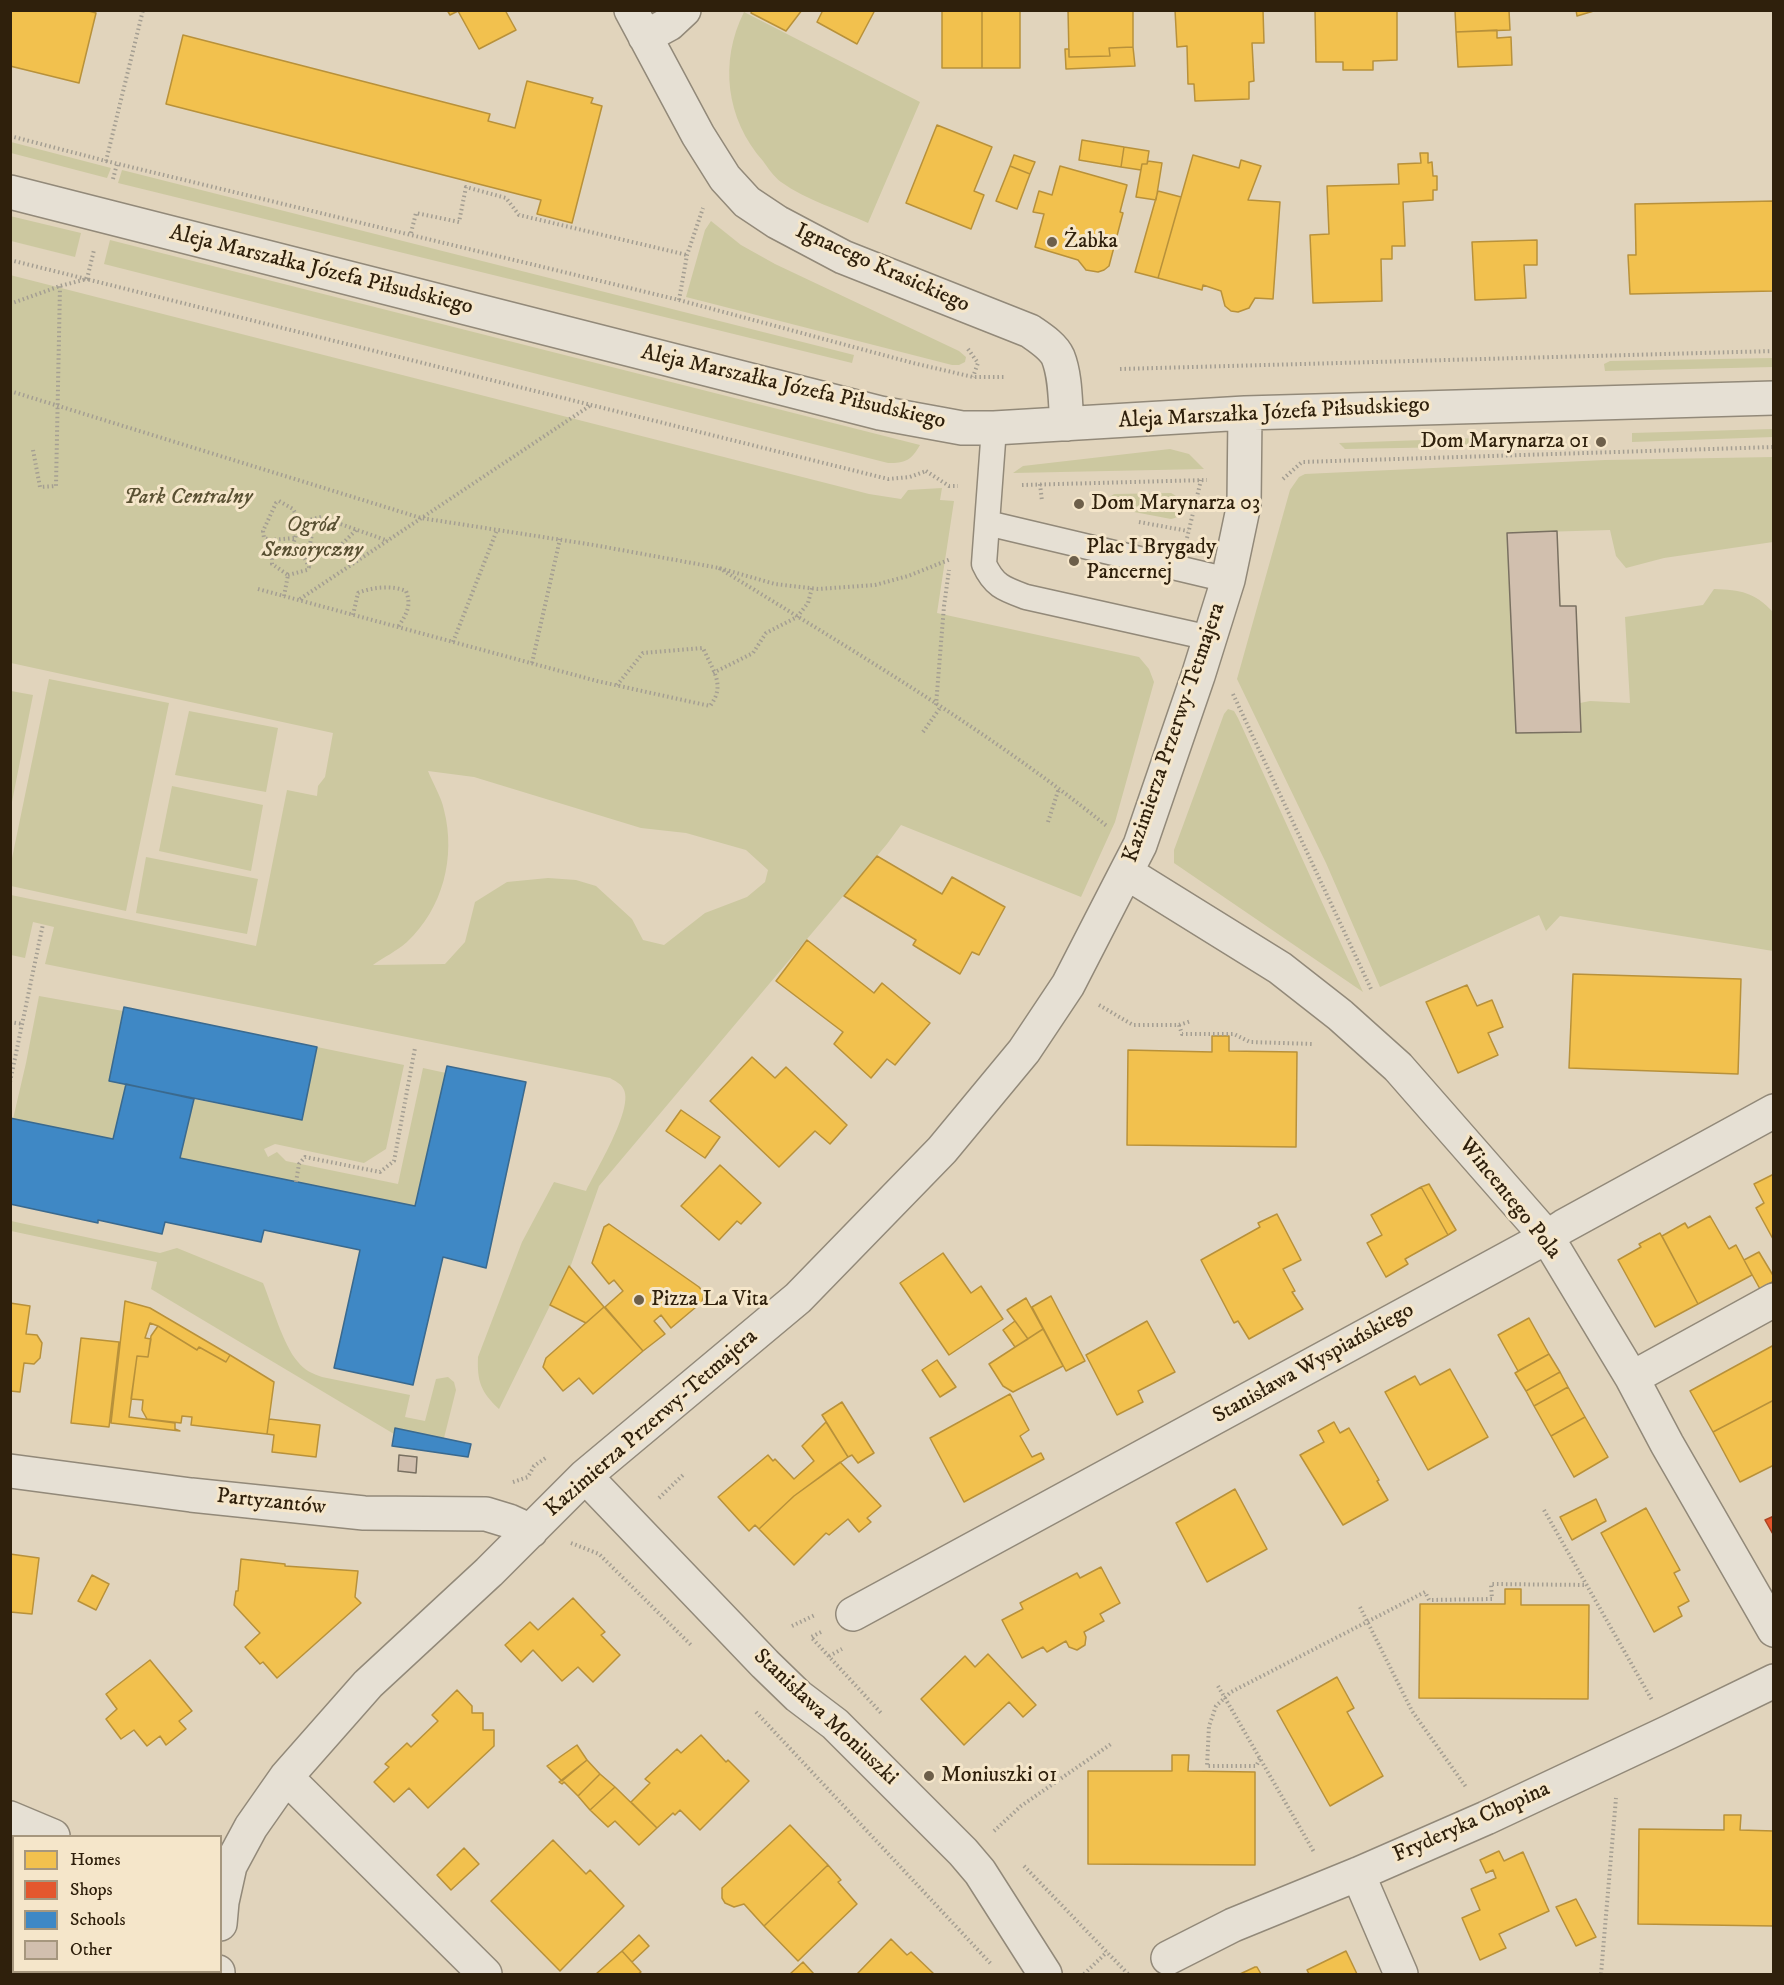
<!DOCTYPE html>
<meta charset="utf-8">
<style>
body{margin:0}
#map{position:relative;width:1784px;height:1985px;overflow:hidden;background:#e1d4bc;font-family:"IM FELL DW Pica",serif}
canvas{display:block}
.frame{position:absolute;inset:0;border:12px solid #2f200c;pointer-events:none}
.legend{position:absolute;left:12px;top:1835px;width:210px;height:138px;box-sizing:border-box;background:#f5e6ca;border:2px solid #a6977e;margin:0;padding:8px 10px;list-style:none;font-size:18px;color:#2f200c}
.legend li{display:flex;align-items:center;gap:12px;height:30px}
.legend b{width:30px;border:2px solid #a6977e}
</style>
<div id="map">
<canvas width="1784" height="1985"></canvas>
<div class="frame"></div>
<ul class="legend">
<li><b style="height:16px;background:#f2c14e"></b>Homes</li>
<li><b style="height:16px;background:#e4572e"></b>Shops</li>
<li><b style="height:16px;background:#3f88c5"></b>Schools</li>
<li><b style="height:16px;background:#d1bfae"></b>Other</li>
</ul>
</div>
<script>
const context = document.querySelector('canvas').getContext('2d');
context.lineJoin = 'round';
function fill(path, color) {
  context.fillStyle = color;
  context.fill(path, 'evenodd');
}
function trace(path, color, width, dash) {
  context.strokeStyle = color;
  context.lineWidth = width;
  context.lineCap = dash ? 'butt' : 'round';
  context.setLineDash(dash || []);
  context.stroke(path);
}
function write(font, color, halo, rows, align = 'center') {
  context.font = font + ' "IM FELL DW Pica",serif';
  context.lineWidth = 6;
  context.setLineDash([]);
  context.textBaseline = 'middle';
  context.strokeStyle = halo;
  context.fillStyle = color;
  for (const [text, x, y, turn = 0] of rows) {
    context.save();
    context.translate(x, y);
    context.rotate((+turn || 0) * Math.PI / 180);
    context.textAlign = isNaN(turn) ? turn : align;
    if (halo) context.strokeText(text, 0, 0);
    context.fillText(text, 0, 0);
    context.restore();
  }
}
const green = new Path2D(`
 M744,12L920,102L868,223C840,210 806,200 781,182C774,177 768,168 763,161C726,119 719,62 744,12Z
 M11,142L111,168L107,178L11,153Z
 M122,170L854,355L852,363L118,183Z
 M10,216L81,233L75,257L11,241Z
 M711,221L741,245L775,264L959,351L966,357L965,362L959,365H952L686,297L705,230Z
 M110,240L920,445C911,461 905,463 888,463L104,264Z
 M10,275L869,494L901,499L908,490L942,488L940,500L954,501L937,613L1139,657L1149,669L1154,682L1115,822L1081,897L901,825L887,844L599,1186L570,1268L569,1267L499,1409C481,1392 477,1382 478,1357L522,1242L554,1182L586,1191C596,1170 633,1110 624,1090C622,1084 615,1081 610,1078L45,964L54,927L33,922L25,958L11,955V895L256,946L287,790L317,796L318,786L325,777L333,733L11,663ZM428,771L474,777L641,828L686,833L746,850L768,870L765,882L747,897L705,913L664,945L643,940L632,919L596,886L576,880L548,878L507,882L475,902L465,942L445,964L373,965C384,957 397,951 407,942C443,908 456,857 444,810C441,796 433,784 428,771Z
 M1773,358V367L1605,371L1604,364L1610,361Z
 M1773,429V437L1632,442V433Z
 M1562,435L1563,445L1345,449L1339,443Z
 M1170,449L1189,454L1204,469L1013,473L1023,466Z
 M1773,457V542L1664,558L1626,568L1616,556L1610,530L1507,533L1516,733L1581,732L1580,703L1590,701L1630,703L1625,617L1703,605L1714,589C1741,590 1754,592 1773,612V951L1560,916L1546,931L1539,915L1380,987L1326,863L1237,679L1290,490L1299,477L1305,474L1605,460Z
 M1171,493C1184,499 1189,516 1171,519L1113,508L1108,502V498L1114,494Z
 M49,679L169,703L126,911L11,886V863Z
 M11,691L33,695L11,807L10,691Z
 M1228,709L1234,711L1238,718L1363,992L1174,863V850L1224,714Z
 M189,711L278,728L266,792L175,775Z
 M172,786L263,805L251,871L159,851Z
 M146,857L258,879L247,934L136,913Z
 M39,996L123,1011L109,1081L126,1084L113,1139L13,1119L26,1063Z
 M317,1047L404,1065L386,1149L364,1163L275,1144L264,1149L268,1157L277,1152L286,1161L398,1184L423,1068L446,1073L415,1206L180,1158L194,1099L302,1120Z
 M11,1221L160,1253L177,1248L263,1283C272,1305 283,1345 298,1362C304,1370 313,1374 322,1377L410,1395L405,1417L425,1421L436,1379L448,1377L454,1382L456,1390L444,1438L394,1434L151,1289L157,1262L11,1231Z
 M11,1841L14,1842L13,1898L11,1900Z`);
const homes = new Path2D(`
 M10,10H85L96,13L79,83L10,66Z
 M447,10H505L516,30L479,49L458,11L450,15Z
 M752,10H802L786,31L751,13Z
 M823,10H875L857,44L817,22Z
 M942,10H982V68H942Z
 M982,10H1020V68H982Z
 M1068,10H1133V47L1109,48L1110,56L1069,57Z
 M1175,10H1263L1264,43H1252L1254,81L1249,82V99L1195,101L1194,84H1188L1187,46L1177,47Z
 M1315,10H1397V60L1373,61V70H1343V62H1316Z
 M1455,10H1509L1510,30L1456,32Z
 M1576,10H1597L1577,16Z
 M1497,30V38L1511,37L1512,65L1458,67L1456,32Z
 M183,35L490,114L488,121L515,128L527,81L593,98L591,103L602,106L572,223L537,214L541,200L166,104Z
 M1133,47L1135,66L1066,69L1065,49H1069V57L1110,56L1109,48Z
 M937,125L992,147L974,191L984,195L971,229L906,203Z
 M1082,140L1124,147L1121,167L1079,160Z
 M1124,147L1149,151L1147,164H1142L1141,170L1121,167Z
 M1420,153H1428V163L1432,162L1433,176H1437V190H1433V200L1403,202L1405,246H1392V259H1381L1382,301L1313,303L1310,235L1329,234L1327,186L1399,184L1398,164L1421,163Z
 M1014,155L1035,162L1030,174L1010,166Z
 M1193,155L1239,168L1241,160L1261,166L1248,200L1280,202L1273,299L1255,298L1249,308L1238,312L1231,311L1225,306L1221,291L1203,285L1202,290L1158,278Z
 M1148,161L1162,163L1156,200L1136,197L1142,164H1147Z
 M1010,166L1030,174L1017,209L996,201Z
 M1060,166L1127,185L1120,212L1123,213L1109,266L1104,270L1098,272L1086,270L1078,260L1035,247L1044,214L1033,212L1039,191L1052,195Z
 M1158,191L1181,197L1158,278L1135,272Z
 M1774,201V291L1630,294L1628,255H1636L1635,204Z
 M1537,240V265H1524L1526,298L1475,300L1472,242Z
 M877,856L942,894L952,877L1005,907L979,955L972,952L960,974L913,945L916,940L844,896Z
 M807,940L874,993L882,983L930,1023L895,1065L887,1059L871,1078L834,1044L843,1032L776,981Z
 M1573,974L1741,979L1738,1074L1569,1068Z
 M1467,985L1477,1006L1492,1000L1503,1027L1488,1033L1498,1055L1458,1073L1426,1002Z
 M1212,1036H1229V1051L1297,1052L1296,1147L1127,1145L1128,1050L1212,1052Z
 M752,1057L775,1078L786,1067L847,1125L830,1144L815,1131L779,1167L710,1101Z
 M681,1110L720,1137L705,1158L666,1131Z
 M720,1165L761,1203L741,1224L737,1221L719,1240L681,1206Z
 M1774,1174V1238L1773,1239L1756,1208L1764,1203L1754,1184Z
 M1429,1184L1456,1230L1448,1235L1421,1187Z
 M1421,1187L1448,1235L1405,1259L1408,1264L1386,1277L1367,1243L1382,1235L1371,1215Z
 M1277,1214L1301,1260L1283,1269L1295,1291L1292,1292L1303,1309L1249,1339L1238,1321L1234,1323L1201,1260L1260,1227L1258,1223Z
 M1710,1216L1729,1249L1736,1245L1752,1275L1698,1304L1662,1236L1685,1223L1688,1228Z
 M609,1224L699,1287L704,1293L702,1302L671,1328L661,1315L654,1321L665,1334L643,1351L605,1307L623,1291L614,1280L609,1284L592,1263L604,1227Z
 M1660,1233L1698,1304L1655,1327L1618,1260L1641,1247L1639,1244Z
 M1759,1252L1774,1277V1281L1760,1289L1744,1260Z
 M943,1253L971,1293L981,1286L1003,1319L949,1355L900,1283Z
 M569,1266L604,1307L586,1323L550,1305Z
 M1051,1296L1085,1361L1066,1371L1032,1307Z
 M1026,1298L1043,1329L1028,1339L1007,1310Z
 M125,1301L150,1308L230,1355L226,1362L199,1347L197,1350L158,1326L150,1323L145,1338L151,1339L148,1357L137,1356L129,1417L175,1423V1429L180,1431L111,1423Z
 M10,1303L30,1306L26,1334L37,1335L42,1343L40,1358L34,1364L24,1363L20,1392L10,1391Z
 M604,1307L643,1351L593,1394L579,1378L563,1391L543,1367L546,1358Z
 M1529,1318L1549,1354L1518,1371L1498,1335Z
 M1015,1321L1028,1339L1015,1347L1003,1330Z
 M1147,1321L1175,1372L1138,1391L1143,1402L1117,1415L1086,1355Z
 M158,1326L197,1350L199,1347L226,1362L230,1355L274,1382L267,1434L191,1425L192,1417L182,1416L181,1423L147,1419L142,1410L143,1400L131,1399L137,1356L148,1357L151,1336Z
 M1043,1329L1063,1366L1013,1392L1003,1386L989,1364Z
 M81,1338L119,1342L109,1427L71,1423Z
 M1774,1345V1400L1713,1432L1690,1391Z
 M1549,1354L1560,1372L1526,1391L1515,1373Z
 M937,1360L956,1387L940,1397L922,1370Z
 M1450,1369L1488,1437L1428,1470L1385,1392L1415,1376L1420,1385Z
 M1560,1372L1568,1387L1534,1406L1526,1391Z
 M1568,1387L1585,1417L1551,1436L1534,1406Z
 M1010,1394L1029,1430L1020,1436L1032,1457L1041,1453L1044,1459L964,1502L930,1438Z
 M1774,1400V1465L1740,1482L1713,1432Z
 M842,1402L874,1453L858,1463L852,1455L848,1457L822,1415Z
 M1585,1417L1608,1457L1574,1477L1551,1436Z
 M269,1419L320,1425L316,1457L272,1452L274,1435L267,1434Z
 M826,1422L848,1457L794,1496L759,1529L755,1525L749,1531L718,1497L768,1455L773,1461L775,1459L794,1479L814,1461L802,1446Z
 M1334,1422L1340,1433L1349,1428L1379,1480L1377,1481L1388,1500L1343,1525L1300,1455L1324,1442L1318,1431Z
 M840,1462L881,1506L867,1518L871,1522L859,1532L848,1519L829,1535L826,1533L794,1565L759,1529L794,1496Z
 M1235,1489L1267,1549L1207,1582L1176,1523Z
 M1596,1499L1606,1521L1572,1540L1560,1517Z
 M1646,1508L1680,1570L1674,1573L1689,1601L1678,1607L1682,1616L1654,1632L1601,1533Z
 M10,1554L39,1558L32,1614L10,1612Z
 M241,1559L285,1564V1566L358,1571L355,1597L361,1603L277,1678L263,1662L260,1664L245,1647L260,1633L234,1605L236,1591H238Z
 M1101,1567L1120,1603L1100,1614L1104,1621L1084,1632L1086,1637L1085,1645L1077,1650L1069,1647L1066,1641L1047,1652L1043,1647L1022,1658L1002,1620L1023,1609L1020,1603L1077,1573L1080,1578Z
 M92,1575L109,1584L96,1610L78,1601Z
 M1505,1589H1521V1605H1589L1588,1699L1419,1698L1420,1604H1505Z
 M573,1598L605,1632L601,1635L620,1655L593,1682L578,1667L562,1681L533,1650L521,1662L505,1645L530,1622L538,1630Z
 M988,1654L1036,1705L1023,1717L1009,1702L964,1745L921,1699L965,1656L975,1667Z
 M150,1660L192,1711L179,1721L186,1729L166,1745L160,1736L147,1746L134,1730L121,1739L106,1719L117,1709L106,1694Z
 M1337,1677L1354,1708L1347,1712L1383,1776L1330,1806L1277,1711Z
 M457,1690L472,1706V1713H483V1730H494V1746L428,1808L409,1788L394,1802L374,1782L389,1767L385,1764L407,1743L411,1747L438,1721L432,1715Z
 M701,1735L726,1762L728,1760L749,1781L700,1830L680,1810L675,1815L673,1813L657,1828L631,1802L650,1783L645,1779L677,1749L681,1753Z
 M577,1745L587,1760L562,1781L547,1766Z
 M1172,1755H1189L1188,1771L1255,1772V1865L1088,1864V1771H1172Z
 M587,1760L600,1774L578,1796L564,1782L562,1784L559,1782Z
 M600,1774L615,1787L590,1810L578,1796Z
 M615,1787L657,1828L639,1845L615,1821L608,1827L590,1810Z
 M1724,1815H1741L1740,1830L1774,1831V1926L1638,1924L1639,1829L1724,1830Z
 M790,1825L828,1865L764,1926L744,1904L734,1907L725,1903L722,1898V1888Z
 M553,1840L586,1874L590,1870L624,1906L560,1971L491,1901Z
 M464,1848L479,1864L451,1890L437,1875Z
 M1499,1851L1504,1861L1523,1852L1549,1911L1499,1934L1506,1948L1480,1960L1462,1918L1480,1910L1471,1889L1496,1878L1493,1870L1486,1873L1480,1860Z
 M828,1865L841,1880L838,1882L857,1904L798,1961L764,1926Z
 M1576,1899L1596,1937L1576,1946L1556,1907Z
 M639,1935L649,1946L632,1962L622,1951Z
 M14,1937V1972H61L62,1974H10V1938Z
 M891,1939L907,1955L911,1952L934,1974H857Z
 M622,1951L641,1972L638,1974H596Z
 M1346,1951L1357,1974H1309L1307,1970Z
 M803,1962L814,1974H790Z
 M1255,1967H1257L1261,1974H1240Z`);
const shops = new Path2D(`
 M1774,1516V1536L1765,1520Z`);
const schools = new Path2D(`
 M124,1007L317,1047L302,1120L109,1081Z
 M447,1066L526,1082L486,1268L443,1257L413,1385L334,1368L360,1250L264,1230L261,1242L165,1222L162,1234L98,1220V1223L10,1204V1118L113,1139L126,1084L194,1099L180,1158L415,1206Z
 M395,1428L471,1444L468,1457L392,1446Z`);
const building = new Path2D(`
 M1557,531L1560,606H1576L1581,732L1516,733L1507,533Z
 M399,1455L417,1457L416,1473L398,1471Z`);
const path = new Path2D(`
 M10,136L106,161L143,10
 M106,161L679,300L913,363L973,377H1004
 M113,179L117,164
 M411,233L416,213L459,222L466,187L506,198L519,215L687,255
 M10,260L888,479L910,477L926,471
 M679,300L687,255L703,208
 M10,304L60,286L87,279L94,250
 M968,349L978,363L973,377
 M1120,369L1774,351
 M10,391L421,518L594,545L719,568L775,584L818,589L875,585L908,576L951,559
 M33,450L40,487L56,486L60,286
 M926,471L949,486H958
 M1283,479L1302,462L1774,447
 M1040,484L1042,501
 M1022,485L1207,480
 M315,519L310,544L317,550L326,553L339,547L356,530
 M1139,522L1188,531
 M294,538L271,540L264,538L263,531L276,503L279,501L293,509L300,522
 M1187,538L1201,480
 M719,568C851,650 987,729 1108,827
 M288,575L307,570L309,567L305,559L292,548
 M258,589L597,681L710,706C726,685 713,671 703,648L643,653L617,685
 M284,596L288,575L272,564V557L292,548L300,522L321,517L388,541
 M300,599L591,405
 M353,615L358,593C372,587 392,585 406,591C412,606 406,615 398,627
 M453,642L497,530
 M532,663L560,539
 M713,673L753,653L766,633L797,617L808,603L812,588
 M1233,694L1371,989
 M936,705L944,606L949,570
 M923,732L940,708
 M1048,822L1059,788
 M1099,1005L1133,1025H1179L1191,1021
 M10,1022L23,1024
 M1179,1025L1182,1034H1234L1250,1042L1313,1044
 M10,1082L43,924
 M296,1182L299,1164L305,1157L380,1172L394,1161L415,1048
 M513,1482L528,1477L534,1466L547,1457
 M659,1498L684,1474
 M1544,1510L1652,1700
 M571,1543L599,1554L692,1646
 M1360,1607L1412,1711L1466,1787
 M792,1626L815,1615
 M821,1632L811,1637L882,1714
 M829,1656L842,1649
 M1218,1686L1314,1852
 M756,1712L992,1965
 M1260,1759L1256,1766H1207L1209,1726L1216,1706L1231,1692L1425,1592L1429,1600L1492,1599L1491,1584L1587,1585
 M994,1831L1021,1806L1111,1744
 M1024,1866L1128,1974
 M1084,1974L1107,1952
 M1601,1974L1616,1798`);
const lane = new Path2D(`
 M994,428L984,564C994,586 1004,589 1026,597L1210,638
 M987,523L1228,580`);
const street = new Path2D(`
 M631,10L698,135L725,178L747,202L777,222L843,257L1030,331C1040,338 1053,346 1058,357C1066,377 1065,403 1067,424
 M645,37L669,24L684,10
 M10,192L880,413L962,428H994L1245,413L1774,398
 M1127,873L1280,968L1340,1015L1398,1067L1547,1237L1632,1378L1667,1444L1774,1630
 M1632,1378L1774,1300
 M10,1471L191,1495L364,1513L486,1514L509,1521L531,1531
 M585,1476L765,1664L798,1696L835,1724L963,1852L980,1872L1045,1974
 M853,1614L1547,1237L1564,1226L1774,1111
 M286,1777L485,1974
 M10,1818L53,1836
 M1358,1874L1401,1974
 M220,1924L222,1902L230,1866L251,1827L286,1777L368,1684L489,1572L585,1476L798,1298L942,1150L1024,1051L1068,985L1140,845L1198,676L1228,580L1244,504L1245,413
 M1168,1958L1233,1925L1358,1874L1486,1818L1669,1732L1774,1681
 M218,1974V1972`);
const markers = [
 [1052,242,6,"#6d5f4a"],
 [1601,442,6,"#6d5f4a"],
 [1079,504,6,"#6d5f4a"],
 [1074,561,6,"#6d5f4a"],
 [639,1300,6,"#6d5f4a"],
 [929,1776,6,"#6d5f4a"]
];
const poiNames = [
 ["Żabka",1064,242],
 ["Dom Marynarza 01",1589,442,"right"],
 ["Dom Marynarza 03",1091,504],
 ["Plac I Brygady",1086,548],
 ["Pancernej",1086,573],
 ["Pizza La Vita",651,1300],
 ["Moniuszki 01",941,1776]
];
const streetNames = [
 ["Ignacego Krasickiego",882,269,24],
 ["Aleja Marszałka Józefa Piłsudskiego",321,271,14],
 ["Aleja Marszałka Józefa Piłsudskiego",793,388,13],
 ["Aleja Marszałka Józefa Piłsudskiego",1274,414,-3],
 ["Kazimierza Przerwy-Tetmajera",1175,733,-71],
 ["Wincentego Pola",1509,1199,51],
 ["Stanisława Wyspiańskiego",1314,1364,-29],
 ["Kazimierza Przerwy-Tetmajera",652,1424,-41],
 ["Partyzantów",271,1503,6],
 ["Stanisława Moniuszki",825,1718,43],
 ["Fryderyka Chopina",1472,1823,-24]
];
const parkNames = [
 ["Park Centralny",188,498],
 ["Ogród",312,526],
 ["Sensoryczny",312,551]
];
fill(green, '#ccc8a0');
fill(homes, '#f2c14e');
trace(homes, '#b8913a', 1.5);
fill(shops, '#e4572e');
trace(shops, '#ae4624', 1.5);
fill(schools, '#3f88c5');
trace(schools, '#3a698e', 1.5);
fill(building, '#d1bfae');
trace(building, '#797061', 1.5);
trace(lane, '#928979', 27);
trace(street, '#928979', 36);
trace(path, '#a49e92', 4, [1.5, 3]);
trace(lane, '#e6e0d4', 24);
trace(street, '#e6e0d4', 33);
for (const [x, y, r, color] of markers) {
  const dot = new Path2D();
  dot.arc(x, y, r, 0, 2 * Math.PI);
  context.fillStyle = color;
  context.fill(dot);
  trace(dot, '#f5e6ca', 2);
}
write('22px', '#2f200c', '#f5e6ca', poiNames, 'left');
write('22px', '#2f200c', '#f5e6ca', streetNames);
write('italic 22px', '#595032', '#f5e6ca', parkNames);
</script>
